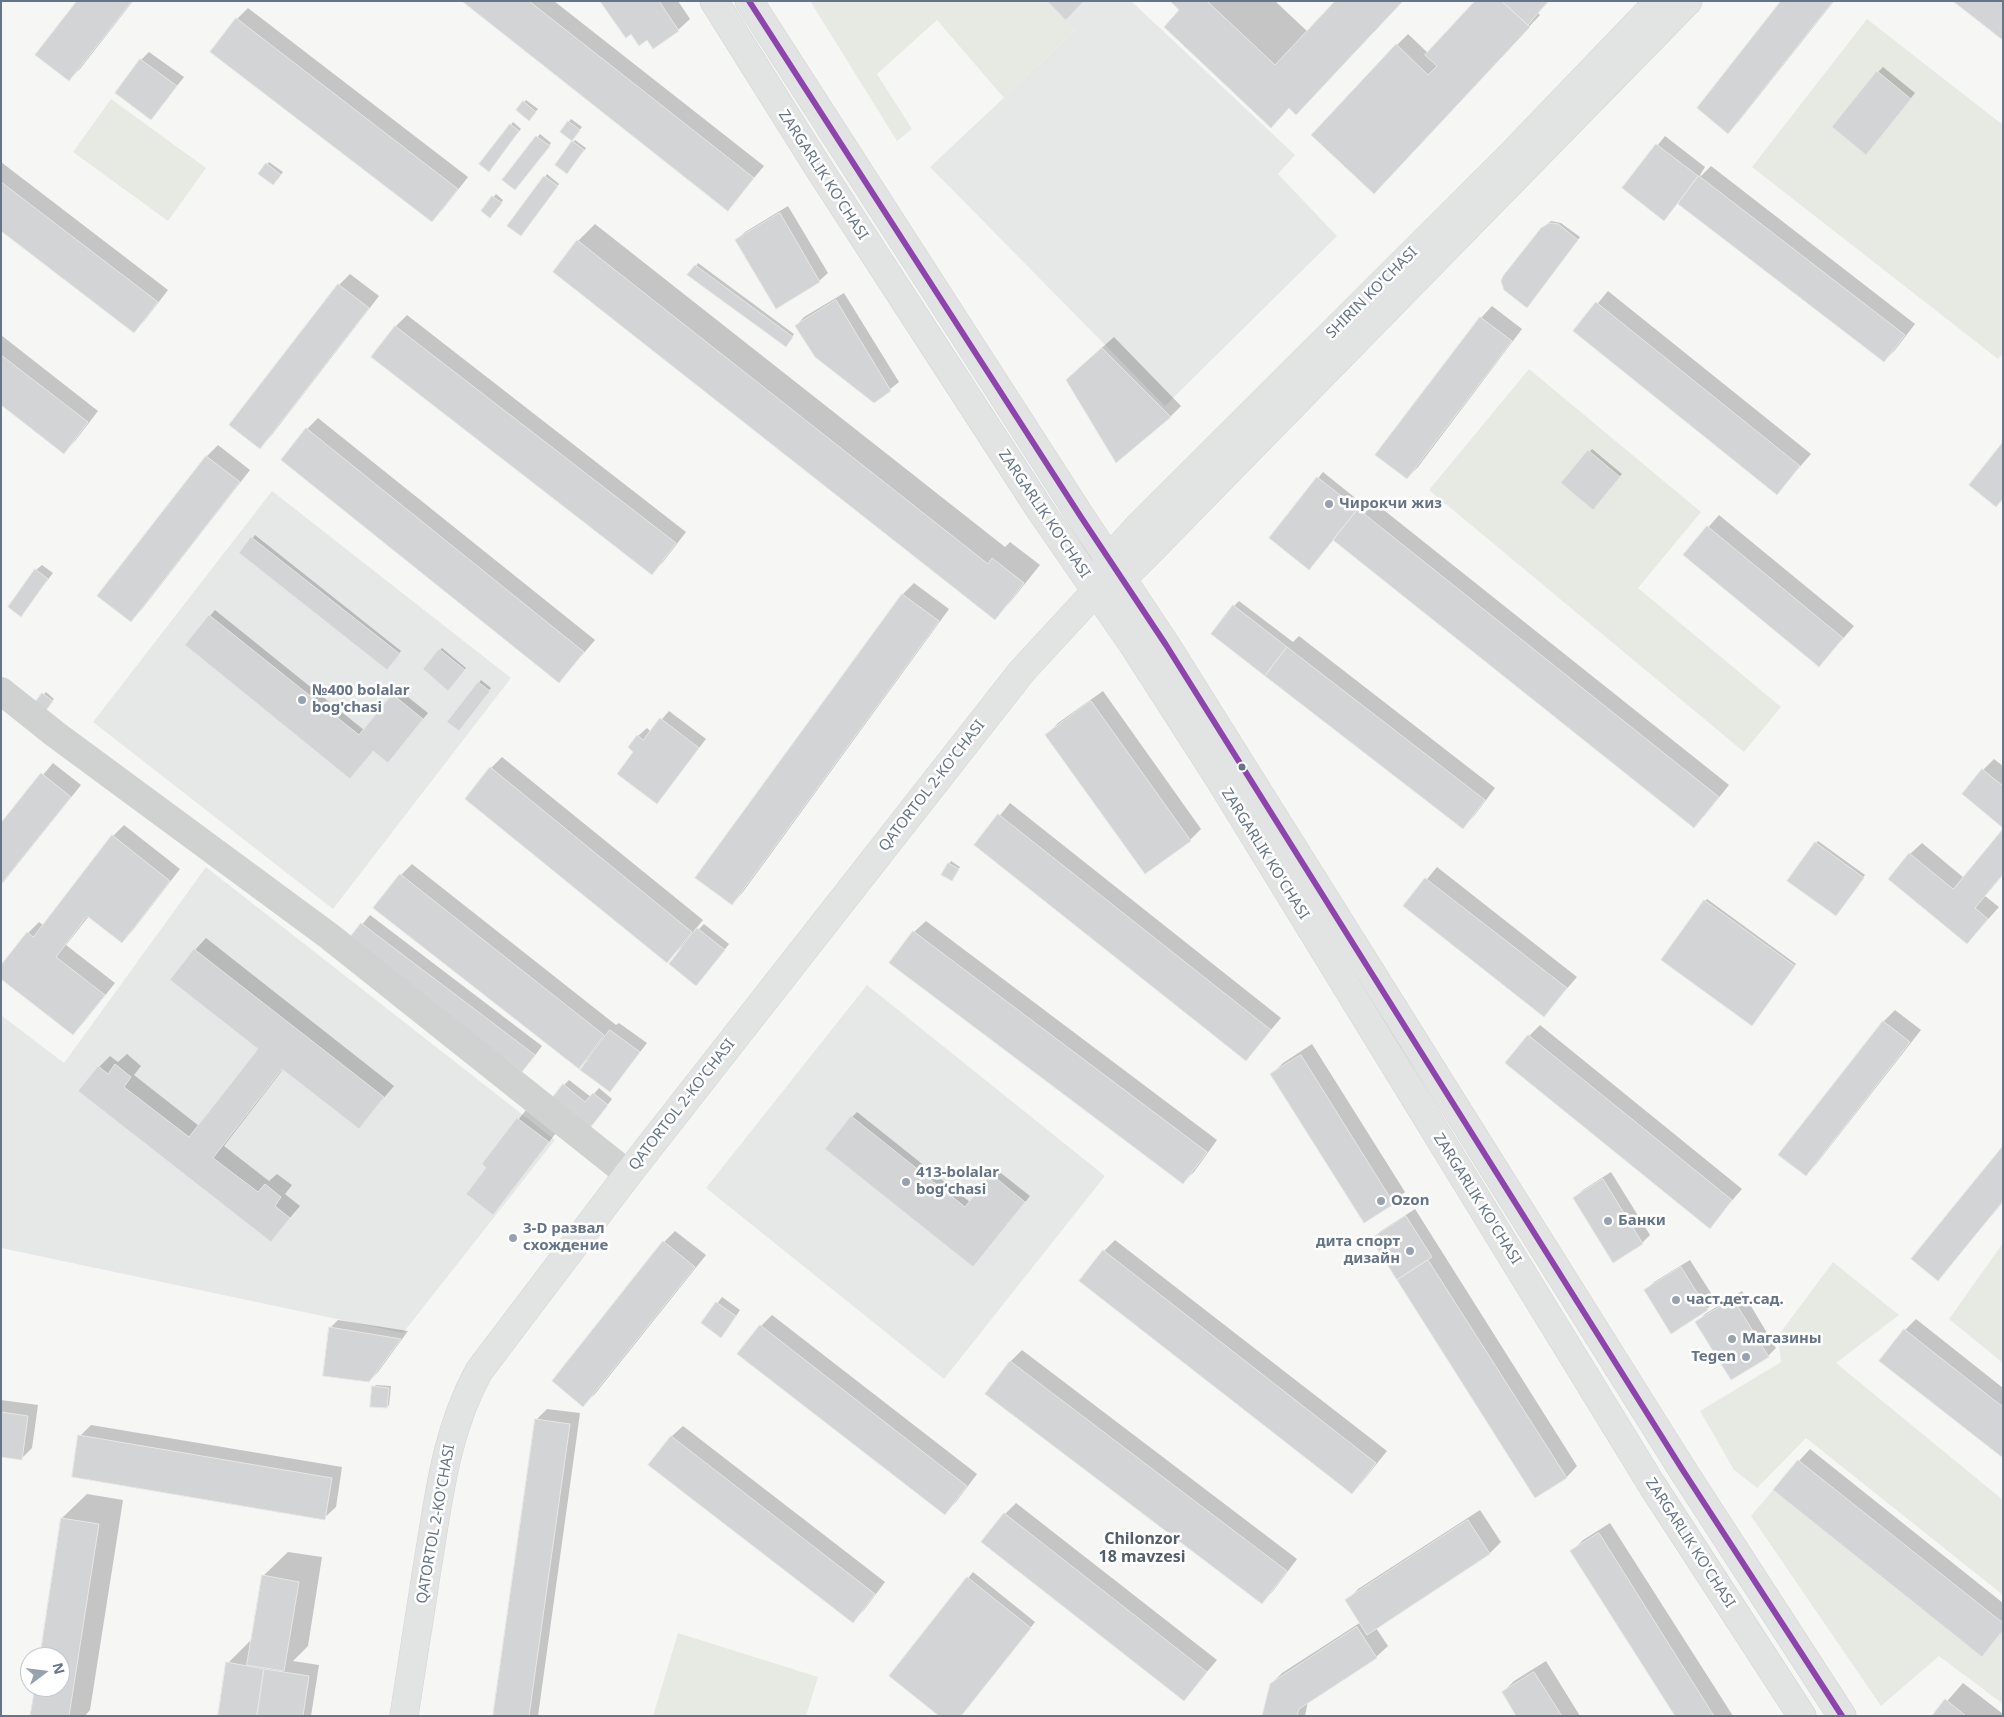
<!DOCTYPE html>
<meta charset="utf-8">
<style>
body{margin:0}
#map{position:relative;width:2004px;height:1717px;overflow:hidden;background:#f6f7f5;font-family:"Noto Sans",sans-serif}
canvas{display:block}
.frame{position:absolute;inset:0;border:2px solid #657587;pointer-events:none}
.north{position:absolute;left:20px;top:1647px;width:50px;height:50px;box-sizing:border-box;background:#fff;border:1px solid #c1c8cf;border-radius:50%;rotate:75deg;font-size:14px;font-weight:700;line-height:20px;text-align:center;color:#657587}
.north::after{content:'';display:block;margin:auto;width:18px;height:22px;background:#98a2ae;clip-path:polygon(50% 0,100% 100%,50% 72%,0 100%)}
</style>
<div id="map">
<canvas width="2004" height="1717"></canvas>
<div class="frame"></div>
<div class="north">N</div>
</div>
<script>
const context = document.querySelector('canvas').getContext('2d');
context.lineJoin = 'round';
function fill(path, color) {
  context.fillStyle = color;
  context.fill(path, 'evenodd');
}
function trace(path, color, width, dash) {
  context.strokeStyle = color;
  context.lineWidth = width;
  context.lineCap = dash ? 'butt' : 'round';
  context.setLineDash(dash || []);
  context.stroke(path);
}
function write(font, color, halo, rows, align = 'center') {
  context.font = font + ' "Noto Sans",sans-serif';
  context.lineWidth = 5;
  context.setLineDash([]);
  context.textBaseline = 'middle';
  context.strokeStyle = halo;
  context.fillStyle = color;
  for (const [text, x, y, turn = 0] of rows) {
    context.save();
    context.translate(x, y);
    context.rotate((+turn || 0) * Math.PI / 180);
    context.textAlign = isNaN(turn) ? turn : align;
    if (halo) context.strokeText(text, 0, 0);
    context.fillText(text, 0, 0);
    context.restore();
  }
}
const built = new Path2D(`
 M1047,1H1131L1295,155L1278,174L1337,236L1165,406L930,167L1076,30Z
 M272,491L511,678L333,909L93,722Z
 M206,867L555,1140L403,1333L1,1248V1015L64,1063Z
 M867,985L1105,1176L944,1379L706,1188Z`);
const green = new Path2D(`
 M810,1H1047L1077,29L1004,98L937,20L877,74L912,129L897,141Z
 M1867,19L2003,125V353L1998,359L1752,167Z
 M111,99L206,168L168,221L73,152Z
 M1529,369L1701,512L1638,588L1781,707L1744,752L1429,490Z
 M2003,1243V1363L1949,1319Z
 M1833,1262L1899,1315L1836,1363L2003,1500V1595L1806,1438L1757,1488L1734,1470L1700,1411L1781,1362L1778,1336Z
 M1773,1490L1981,1656L2003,1630V1704L1939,1656L1881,1706L1751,1516Z
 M678,1633L818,1677L806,1716H653Z`);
const shadow = new Path2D(`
 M79,1H133L80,69L68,80Z
 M464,1H554L764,166L728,209Z
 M601,1H678L690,19L678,30L654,48L647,38L631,32Z
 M1172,1H1275L1308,32L1337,1H1403L1296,113L1290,107L1270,127L1181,10Z
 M1476,1H1549L1538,13L1540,15L1385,181L1397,45L1408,34L1428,53Z
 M1782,1H1834L1739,121L1728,132Z
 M248,8L468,177L443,209L432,220L237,19Z
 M149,52L184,77L151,119L141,60Z
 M1883,67L1915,93L1871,148L1878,72Z
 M526,100L538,109L531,117L524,102Z
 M571,119L582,127L574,137L561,132Z
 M513,122L521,129L491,168L511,125Z
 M540,134L551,143L517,187L504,180Z
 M1665,136L1705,167L1700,175L1701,176L1711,166L1915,324L1895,350L1884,361L1679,202L1664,219L1624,188Z
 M575,140L586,148L569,170L573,142Z
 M1,162L168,290L145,320L134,331L1,229Z
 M269,162L283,172L275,182L260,173Z
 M547,174L559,184L523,232L545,177Z
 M496,194L503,200L493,214L483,210Z
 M788,206L828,273L819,281L736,240L745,232Z
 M1551,221L1561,223L1580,237L1529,304L1545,226Z
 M595,224L1005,547L1010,542L1040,565L1011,601L995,618L578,241Z
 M698,263L794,334L788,343L696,266Z
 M350,274L379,296L271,436L260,447L339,285Z
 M1608,291L1811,454L1777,493L1575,331Z
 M844,293L899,382L874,402L796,326L804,317Z
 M1492,306L1522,329L1418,467L1407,478L1481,318Z
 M407,315L686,532L663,562L652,573L373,357L396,326Z
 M1,335L98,411L75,441L64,452L1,403Z
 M1114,337L1181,406L1170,417L1078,369Z
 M318,418L595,640L559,682L307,429Z
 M218,445L250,470L142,609L131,621L99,595L207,456Z
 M1592,449L1622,474L1595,506L1563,483Z
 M1323,472L1364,505L1370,499L1729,785L1705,815L1694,826L1334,539L1309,569L1271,538Z
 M1719,515L1854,626L1819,666L1684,555Z
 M255,535L401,651L389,666L240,553Z
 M42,565L53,573L21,615L36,570Z
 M914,583L949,609L743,892L732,904L696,877L903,594Z
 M1239,601L1293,642L1299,636L1495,788L1474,816L1463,827L1234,606Z
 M215,610L364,730L398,689L428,713L393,756L374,750L350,778L186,645Z
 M442,648L466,668L450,687L440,650Z
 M481,680L491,688L461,727L449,722Z
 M1103,691L1201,829L1190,840L1047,735L1058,723Z
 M46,692L54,699L46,709L35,704Z
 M669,711L706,739L657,802L635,751L638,736L647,728L651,732Z
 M502,757L703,920L694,931L695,933L704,924L729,944L701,980L681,947L667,961L491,768Z
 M1994,759L2003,766V826L1983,770Z
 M53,763L81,785L1,885V825Z
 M1010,803L1281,1018L1246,1059L976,845Z
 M124,825L180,869L133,930L122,942L89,916L66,945L115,983L84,1022L73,1033L28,933L39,922L43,925L113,836Z
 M2003,831V875L1985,896L1999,907L1967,943L1910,854L1922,843L1964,878Z
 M1818,841L1865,875L1838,913L1816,843Z
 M951,861L960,867L952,880L949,864Z
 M412,864L616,1025L619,1023L647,1043L610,1091L588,1059L579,1068L401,875Z
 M1437,867L1577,977L1544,1015L1405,906Z
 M1707,899L1796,964L1754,1022L1705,901Z
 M370,915L542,1046L530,1062L522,1071L350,939Z
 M926,921L1217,1140L1194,1172L1182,1183L891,963L914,932Z
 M206,938L394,1086L359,1127L284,1068L224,1146L269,1181L277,1174L292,1185L285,1194L300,1206L271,1240L99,1067L110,1056L118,1062L127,1054L141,1066L134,1075L199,1126L259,1048L195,950Z
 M1895,1010L1921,1030L1817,1163L1806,1175L1780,1155L1884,1021Z
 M1540,1025L1742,1189L1709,1227L1529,1036Z
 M1312,1044L1405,1192L1393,1203L1272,1074L1283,1063Z
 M569,1080L591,1097L599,1088L612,1099L595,1121L564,1085Z
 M526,1110L556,1133L493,1214L488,1167L483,1164Z
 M857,1112L970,1202L997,1170L1030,1196L973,1266L852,1117Z
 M2003,1148V1202L1938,1279Z
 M1611,1172L1650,1235L1642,1243L1574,1198L1583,1190Z
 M1415,1209L1577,1466L1566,1478L1536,1497L1372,1239L1381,1231Z
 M675,1231L706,1255L595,1394L583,1405L553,1381L664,1242Z
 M1115,1240L1387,1451L1363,1481L1352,1493L1104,1251Z
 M1690,1260L1716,1301L1707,1309L1646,1290L1654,1282Z
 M1742,1291L1776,1348L1768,1356L1697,1322L1705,1314Z
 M722,1297L740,1310L726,1331L703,1323Z
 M772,1315L977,1474L956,1502L944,1513L761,1326Z
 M1916,1319L2003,1388V1457L1905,1330Z
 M338,1320L408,1331L378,1372L369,1381L330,1328Z
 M1022,1350L1297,1559L1273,1591L1262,1602L987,1394L1011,1361Z
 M376,1385L391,1386L389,1405L387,1407L374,1387Z
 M1,1400L38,1405L32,1448L21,1459L1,1456Z
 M547,1409L580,1413L538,1716H494L536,1420Z
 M91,1425L342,1467L336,1507L324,1518L80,1436Z
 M683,1426L885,1582L864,1610L852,1621L671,1437Z
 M1810,1449L2003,1603V1631L1981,1655L1799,1461Z
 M87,1494L123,1500L90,1710L85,1716H32L36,1687H60V1657H41L62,1518Z
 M1016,1503L1217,1660L1184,1699L1005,1514Z
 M1480,1510L1501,1542L1490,1553L1376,1628L1388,1646L1376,1657L1308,1701L1305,1716H1263L1271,1684L1282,1673L1361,1622L1347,1601L1358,1589Z
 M1610,1523L1733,1716H1676L1572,1551L1583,1540Z
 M288,1552L322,1557L308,1646L293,1661L319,1665L311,1716H219L228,1663L253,1638L263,1576Z
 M973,1572L1035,1622L961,1716L890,1676Z
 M1546,1661L1580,1716H1518L1503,1692L1514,1681Z
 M1963,1683L2003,1714V1716H1934Z`);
const building = new Path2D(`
 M77,1H132L69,81L35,55Z
 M462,1H529L754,178L728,211Z
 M600,1H659L679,31L653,49L647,40L639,46L631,34L626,38Z
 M1047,1H1084L1066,20Z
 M1170,1H1207L1275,65L1335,1H1403L1296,115L1289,108L1271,128L1164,27L1179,10Z
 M1475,1H1502L1530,27L1374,194L1311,135L1396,44L1428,75L1437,66L1425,55Z
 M1502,1H1548L1528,25Z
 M1781,1H1833L1728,134L1697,108Z
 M1953,1H2003V40Z
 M236,18L458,189L432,222L210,52Z
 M140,59L177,86L151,120L115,93Z
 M1877,71L1911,99L1866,155L1832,127Z
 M523,101L536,112L529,121L516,110Z
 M568,121L580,130L572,141L560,132Z
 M510,124L519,131L489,172L479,164Z
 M536,136L550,146L515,190L502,180Z
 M572,141L584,150L567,174L555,165Z
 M1656,144L1698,176L1664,221L1622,188Z
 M266,163L281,175L273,185L258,174Z
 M544,176L558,186L521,236L507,226Z
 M1699,176L1905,335L1884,362L1678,204Z
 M1,182L158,302L134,333L1,231Z
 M492,196L502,203L490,218L481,211Z
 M780,213L820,282L776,309L735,240Z
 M1550,223L1558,224L1578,240L1527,308L1504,290L1501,281L1503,276L1541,228Z
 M577,240L988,564L992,558L1024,583L995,620L553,272Z
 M695,265L793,337L786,347L687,275Z
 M338,284L369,308L260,449L229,425Z
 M836,300L891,391L874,403L815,357L795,326Z
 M1596,302L1800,466L1777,495L1573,331Z
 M1480,317L1512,341L1407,479L1375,455Z
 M395,326L676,543L652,575L371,357Z
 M1102,348L1171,417L1116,463L1066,380Z
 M1,355L88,422L64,454L1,405Z
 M306,428L584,652L559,683L281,460Z
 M2003,442V499L1996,507L1969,485Z
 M1588,450L1620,477L1593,510L1561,483Z
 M206,456L240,482L131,622L97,596Z
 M1317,477L1358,509L1309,570L1269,538Z
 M1358,509L1719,797L1694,828L1333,540Z
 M1707,526L1843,638L1819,667L1683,555Z
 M251,537L400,654L387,670L239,553Z
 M35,569L48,579L21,617L8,607Z
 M902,594L939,621L732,905L695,878Z
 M1233,605L1287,647L1265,676L1211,634Z
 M209,615L359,735L392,694L423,719L388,763L373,751L350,779L185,645Z
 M1287,647L1485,800L1463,829L1265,676Z
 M439,649L465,670L448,691L423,669Z
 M478,682L490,691L459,731L447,722Z
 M42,693L53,701L44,713L33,705Z
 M1091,701L1191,841L1145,874L1045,735Z
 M660,718L699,748L657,804L617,774L633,752L628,747L637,735L643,740Z
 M490,767L692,932L667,963L465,799Z
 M1982,769L2003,786V828L1962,794Z
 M41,773L71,797L1,884V823Z
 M998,814L1271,1030L1246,1061L974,845Z
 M2003,829V874L1975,908L1988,919L1967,944L1888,879L1909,853L1953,889Z
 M112,835L170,881L122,943L87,916L56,957L105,995L73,1035L1,979V965L27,932L33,937Z
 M1815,842L1864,878L1836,916L1787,881Z
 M948,863L959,869L952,881L941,875Z
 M400,874L604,1035L579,1069L373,908Z
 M1425,878L1567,988L1544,1017L1403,906Z
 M1704,900L1795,966L1752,1026L1661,960Z
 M361,923L535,1055L522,1072L348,940Z
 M697,928L725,950L696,986L669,964Z
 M913,931L1207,1152L1183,1184L889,963Z
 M194,949L384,1097L359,1129L282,1069L213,1158L258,1192L265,1184L281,1197L275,1206L290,1218L271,1242L78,1091L98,1066L108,1074L115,1064L131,1077L124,1087L189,1137L258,1049L170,980Z
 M1883,1021L1910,1042L1806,1176L1778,1155Z
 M610,1030L640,1052L610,1092L580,1070Z
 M1528,1035L1732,1200L1710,1229L1505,1063Z
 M1301,1055L1394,1204L1364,1223L1270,1074Z
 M563,1084L585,1102L593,1093L608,1105L590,1128L552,1098Z
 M851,1116L965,1207L991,1174L1025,1202L973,1267L825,1149Z
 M517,1118L549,1142L493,1215L466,1194L486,1168L482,1164Z
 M2003,1146V1201L1938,1281L1911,1259Z
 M1603,1179L1643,1244L1613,1263L1573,1198Z
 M1406,1216L1432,1257L1397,1280L1371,1239Z
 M663,1241L695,1267L583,1407L552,1381Z
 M1103,1250L1376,1463L1352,1494L1079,1281Z
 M1428,1260L1567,1478L1535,1498L1397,1280Z
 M1681,1267L1708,1310L1671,1334L1644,1290Z
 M1733,1299L1769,1357L1731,1380L1695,1322Z
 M716,1302L736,1316L721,1338L701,1323Z
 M760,1325L967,1486L945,1515L737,1354Z
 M329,1327L401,1339L369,1382L323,1376Z
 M1904,1329L2003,1407V1458L1879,1361Z
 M1010,1361L1287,1571L1262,1604L985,1394Z
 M372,1386L389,1388L387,1408L370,1407Z
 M1,1412L28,1416L22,1460L1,1457Z
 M535,1419L570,1424L529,1716H493Z
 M78,1435L332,1478L325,1520L72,1477Z
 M671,1436L875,1594L853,1623L648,1465Z
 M1798,1460L2003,1623V1630L1982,1657L1773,1490Z
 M1004,1513L1207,1672L1184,1701L981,1542Z
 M61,1518L99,1524L69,1716H30L35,1687H60V1657H40Z
 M1468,1520L1490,1554L1367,1635L1345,1600Z
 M1599,1533L1714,1716H1675L1570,1551Z
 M262,1575L299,1582L284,1671L247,1665Z
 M967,1577L1031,1628L961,1716H939L889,1676Z
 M1357,1627L1377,1658L1299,1709L1297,1716H1262L1270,1684Z
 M226,1662L264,1669L257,1716H218Z
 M264,1669L309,1676L303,1716H257Z
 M1534,1672L1562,1716H1516L1502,1692Z
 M1945,1699L1966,1716H1932Z`);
const minor = new Path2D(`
 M1,691L55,734L329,936L628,1174`);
const major = new Path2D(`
 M714,1L818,167L1041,511L1132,643L1220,780L1652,1485L1802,1716
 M749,1L1081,517L1166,645L1682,1469L1842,1716
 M1102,575L1109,559L1139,526L1511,155L1659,1
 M404,1716C413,1660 421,1605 430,1550C440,1488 448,1427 479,1371L628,1174L1022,671L1096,591L1122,579L1153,548L1688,1`);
const bus1 = new Path2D(`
 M749,1L1081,517L1166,645L1682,1469L1842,1716`);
const markers = [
 [1329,504,5,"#98a2ae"],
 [302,700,5,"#98a2ae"],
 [1242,767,4.5,"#657587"],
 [906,1182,5,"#98a2ae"],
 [1381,1201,5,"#98a2ae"],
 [1608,1221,5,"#98a2ae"],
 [513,1238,5,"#98a2ae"],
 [1410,1251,5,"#98a2ae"],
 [1676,1300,5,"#98a2ae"],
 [1732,1339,5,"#98a2ae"],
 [1746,1357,5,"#98a2ae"]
];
const streetNames = [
 ["ZARGARLIK KO'CHASI",823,175,57],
 ["SHIRIN KO'CHASI",1372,293,-45],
 ["ZARGARLIK KO'CHASI",1044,514,56],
 ["QATORTOL 2-KO'CHASI",932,786,-52],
 ["ZARGARLIK KO'CHASI",1265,854,58],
 ["QATORTOL 2-KO'CHASI",682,1105,-52],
 ["ZARGARLIK KO'CHASI",1477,1199,58],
 ["QATORTOL 2-KO'CHASI",436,1524,-80],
 ["ZARGARLIK KO'CHASI",1690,1543,57]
];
const poiNames = [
 ["Чирокчи жиз",1339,504],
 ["№400 bolalar",312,691],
 ["bog'chasi",312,708],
 ["413-bolalar",916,1173],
 ["bogʻchasi",916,1190],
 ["Ozon",1391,1201],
 ["Банки",1618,1221],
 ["3-D развал",523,1229],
 ["схождение",523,1246],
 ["дита спорт",1400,1242,"right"],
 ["дизайн",1400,1259,"right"],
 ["част.дет.сад.",1686,1300],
 ["Магазины",1742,1339],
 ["Tegen",1736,1357,"right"]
];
const neighbourhoodNames = [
 ["Chilonzor",1142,1539],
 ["18 mavzesi",1142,1557]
];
fill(built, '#e6e8e8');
fill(green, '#e6eae3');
fill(shadow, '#0003');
fill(building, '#d3d4d5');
trace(building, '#e6e6e5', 1);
trace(major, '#d2d4d4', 29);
trace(minor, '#d0d2d2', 28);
trace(major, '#e2e3e3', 28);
trace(bus1, '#8e44ad', 6);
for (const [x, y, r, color] of markers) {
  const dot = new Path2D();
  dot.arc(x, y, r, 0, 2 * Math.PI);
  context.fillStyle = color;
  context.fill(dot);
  trace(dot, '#fff', 2);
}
write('15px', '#657587', '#fff', streetNames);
write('bold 15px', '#657587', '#fff', poiNames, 'left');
write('bold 16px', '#535f6c', '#fff', neighbourhoodNames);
</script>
